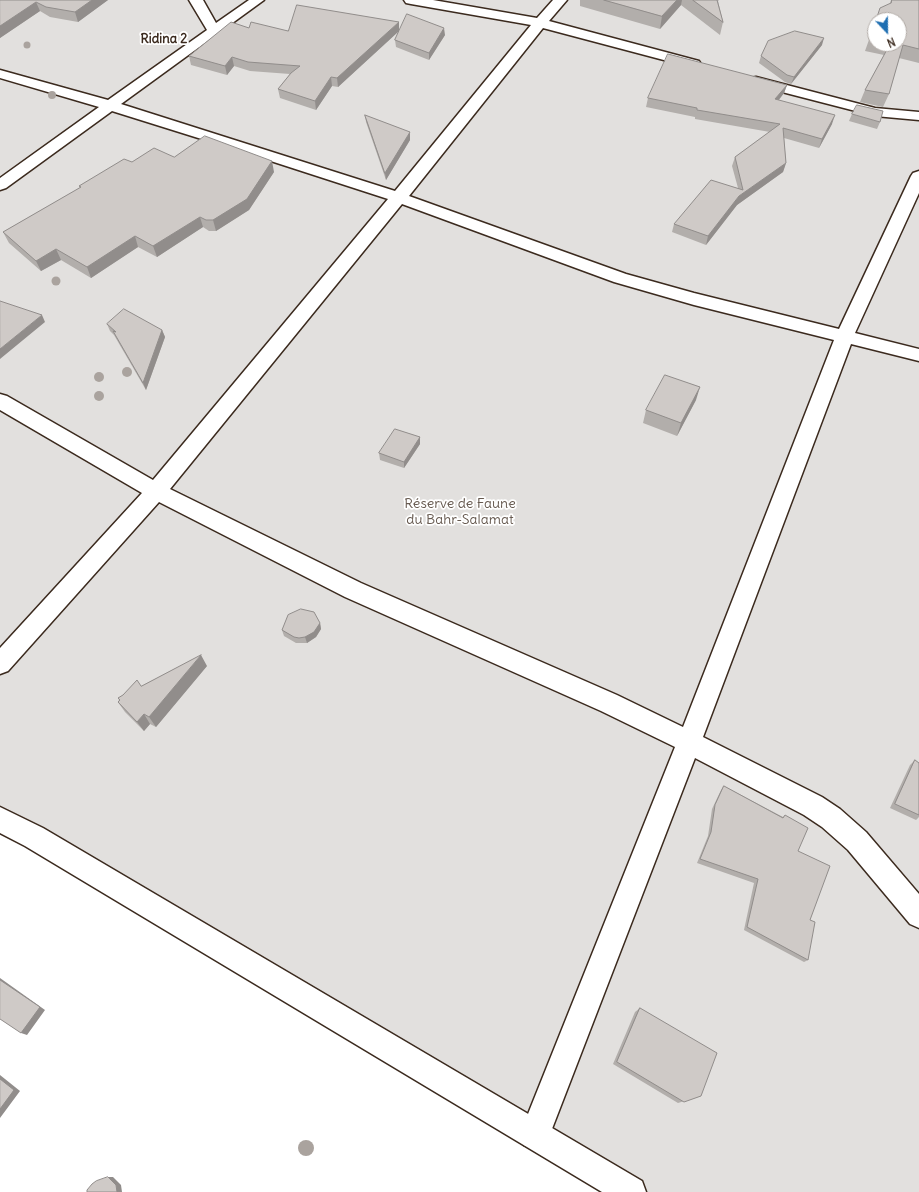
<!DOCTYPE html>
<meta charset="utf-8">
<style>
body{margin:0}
#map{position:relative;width:919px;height:1192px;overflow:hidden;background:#fff;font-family:Delius,sans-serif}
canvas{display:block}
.north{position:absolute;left:867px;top:12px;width:40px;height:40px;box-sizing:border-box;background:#fff;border:1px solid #b1aaa5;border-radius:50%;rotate:158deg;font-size:11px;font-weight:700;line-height:16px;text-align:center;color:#3b2a1e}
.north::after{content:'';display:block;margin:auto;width:14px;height:18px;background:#1f6fb2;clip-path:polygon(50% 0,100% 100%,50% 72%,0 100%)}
</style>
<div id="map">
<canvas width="919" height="1192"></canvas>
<div class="north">N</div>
</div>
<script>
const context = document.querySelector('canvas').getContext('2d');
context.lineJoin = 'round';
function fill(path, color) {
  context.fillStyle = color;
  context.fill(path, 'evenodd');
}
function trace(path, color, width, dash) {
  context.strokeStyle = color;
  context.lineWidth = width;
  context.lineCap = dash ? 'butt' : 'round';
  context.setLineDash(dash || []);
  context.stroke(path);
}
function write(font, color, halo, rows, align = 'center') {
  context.font = font + ' Delius,sans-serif';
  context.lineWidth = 3.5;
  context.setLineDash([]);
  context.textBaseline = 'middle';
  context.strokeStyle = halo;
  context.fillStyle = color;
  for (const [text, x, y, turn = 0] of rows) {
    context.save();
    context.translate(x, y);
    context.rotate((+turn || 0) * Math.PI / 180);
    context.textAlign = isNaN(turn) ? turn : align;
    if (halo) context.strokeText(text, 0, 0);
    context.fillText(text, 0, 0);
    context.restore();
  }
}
const green = new Path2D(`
 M0,0H919V1192H630L0,819ZM875,20H899V44H875Z`);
const minor = new Path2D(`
 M189,0H203L216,23L249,0H264L121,104L395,191L531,25L411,4L406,3L404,0H433L537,18L553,0H567L549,21L699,61L701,64L699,67L694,68L543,28L409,196L626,274L694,293L839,329L911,176L913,173L919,171V193L855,333L919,349V361L851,344L703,737L822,797L840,809L866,832L919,894V928L910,924L848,850L822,827L804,815L695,758L550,1134L546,1145L535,1149L524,1145L520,1134L675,747L601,711L345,597L159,502L8,671L0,674V648L142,493L0,410V394L7,396L153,480L388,199L243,152L112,111L6,188L0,190V178L99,107L0,78V70L108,100L207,30ZM402,204L614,282L694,305L834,340L683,727L617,695L361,583L170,489Z
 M756,77L875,108L919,112V120L875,116L751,84L749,81L751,78Z`);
const primary = new Path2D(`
 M0,807L43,828L642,1181L646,1192H602L25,846L0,833Z`);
const trees = [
 [27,45,3.5],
 [52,95,4],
 [56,281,4.5],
 [127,372,5],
 [99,377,5],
 [99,396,5],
 [306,1148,8]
];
const wall = new Path2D(`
 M0,0H108L78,22L50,17L40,11L0,38Z
 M580,0H719L718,1L723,22L720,35L681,5L660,29L580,6Z
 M891,0H919V63L899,58L889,94L883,107L860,102L865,90L884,55L865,51L875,23V44H899L890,3Z
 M249,28L288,31H399L445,35L429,60L396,47L395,40L399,31L338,87L332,86L316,110L280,98L278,89L290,74L250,71L234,66L227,75L191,65L189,56Z
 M822,45L791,84L785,82L759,63L761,56Z
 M787,85L784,93L779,100L832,124L819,148L784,138L786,163L783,172L737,205L706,245L672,232L674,224L738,188L732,166L735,157L770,132L695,119V117L646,107L648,98Z
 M852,114L880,122L877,129L849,121Z
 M365,115L410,140L386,180L366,122Z
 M174,157L274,172L249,210L216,231H209L203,227L157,257L138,247L91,278L61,260L41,271L9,243L3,232L80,188L79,186L132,162Z
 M107,324L162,330L165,337L146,390L114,335L110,331Z
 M696,400L677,436L643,423L646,410Z
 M420,437V444L404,468L380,460L379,453Z
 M320,623L321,629L316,637L307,643H296L284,636L282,630Z
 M207,666L156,727L150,724L144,731L125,712L118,702L119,700L118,698L141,686Z
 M915,760L919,763V817L916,820L890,808L910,765Z
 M724,786L783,817L785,815L798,851L810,920L808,960L804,962L744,930L754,883L697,863L708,836L712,809L721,790Z
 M640,1008L701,1096L678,1103L613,1064L635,1012Z`);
const shadedWall = new Path2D(`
 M92,0H108L78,22L75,12Z
 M677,0H682L681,5L660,29L662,16Z
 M36,2L40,11L0,38V26Z
 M399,22V31L338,87L337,78Z
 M444,28L445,35L429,60V53Z
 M824,38L822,45L791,84L794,77Z
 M232,57L234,66L227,75L225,66Z
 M331,77L332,86L316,110L315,101Z
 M787,85L784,93L772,108L775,99Z
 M835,115L832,124L819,148L822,139Z
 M410,132V140L386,180L385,173Z
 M272,161L274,172L249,210L216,231L213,220Z
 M786,163L783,172L737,205L706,245L708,236L739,196Z
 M200,217L203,227L157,257L153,246Z
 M135,236L138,247L91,278L87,267Z
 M56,249L61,260L41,271L36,261Z
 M42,315L45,322L0,359V349Z
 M162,330L165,337L146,390L143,383Z
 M700,387L696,400L677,436L681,423Z
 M420,437V444L404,468V462Z
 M320,623L321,629L316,637L307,643L305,637Z
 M201,655L207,666L156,727L149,717Z
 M144,714L150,724L144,731L137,722Z
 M0,978L45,1010L27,1035L21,1033L0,980Z
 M0,1075L20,1091L0,1118Z
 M108,1177H113L121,1185L122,1192H117Z`);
const building = new Path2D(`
 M0,0H92L75,12L46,7L36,2L0,26Z
 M604,0H677L662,16Z
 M693,0H717L723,22Z
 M892,0H919V49L903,45L889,94L865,90L890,44H899V20H876L880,8L891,3Z
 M297,5L399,22L337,78L331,77L315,101L278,89L291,73L300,66L248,62L232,57L225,66L189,56L231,22L249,28L251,22L288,31Z
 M407,14L444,28L429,53L395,40Z
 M875,23V39L870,38Z
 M795,31L824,38L794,77L787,75L761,56L768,41Z
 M668,54L787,85L775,99L835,115L822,139L783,128L786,163L739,196L708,236L674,224L711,180L743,190L735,157L780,124L697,110V108L648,98Z
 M857,105L883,111L880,122L852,114Z
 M365,115L410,132L385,173Z
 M205,136L272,161L247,199L213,220H206L200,217L153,246L135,236L87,267L56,249L36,261L3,232L81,187L79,186L124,159L132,162L154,148L174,157Z
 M0,301L42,315L0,349Z
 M124,309L162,330L143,383L113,331L116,332L107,324Z
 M665,375L700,387L681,423L646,410Z
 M395,429L420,437L404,462L379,453Z
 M301,609L314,612L320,623L314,632L305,637L299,638L294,637L282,630L288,615Z
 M201,655L149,717L144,714L137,722L118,702L120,700L118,698L123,695L137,680L141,686Z
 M915,760L919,763V815L895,804Z
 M724,786L783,818L785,815L808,828L798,851L830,866L810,920L815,922L808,960L747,927L758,879L700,859L711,832L715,805Z
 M0,980L40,1007L21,1033L0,1019Z
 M640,1008L717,1053L701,1096L684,1102L617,1062Z
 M0,1079L14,1090L0,1109Z
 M108,1177L116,1185L117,1192H87V1190L92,1184L96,1181Z`);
const farNeighbourhoodnames = [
 ["Ridina 2",164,39]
];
const parkNames = [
 ["Réserve de Faune",460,504],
 ["du Bahr-Salamat",460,520]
];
fill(green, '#e2e0de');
trace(minor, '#3b2a1e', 3);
trace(primary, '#3b2a1e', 3);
fill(minor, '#fff');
fill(primary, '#fff');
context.fillStyle = '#aaa39e';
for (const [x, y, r] of trees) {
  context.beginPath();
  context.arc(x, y, r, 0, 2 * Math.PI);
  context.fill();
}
fill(wall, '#b2aeab');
fill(shadedWall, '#918d8b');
fill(building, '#cfcac7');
trace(building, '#918d8b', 1);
write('bold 13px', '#3b2a1e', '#fff', farNeighbourhoodnames);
write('14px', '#65584e', '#fff', parkNames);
</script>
